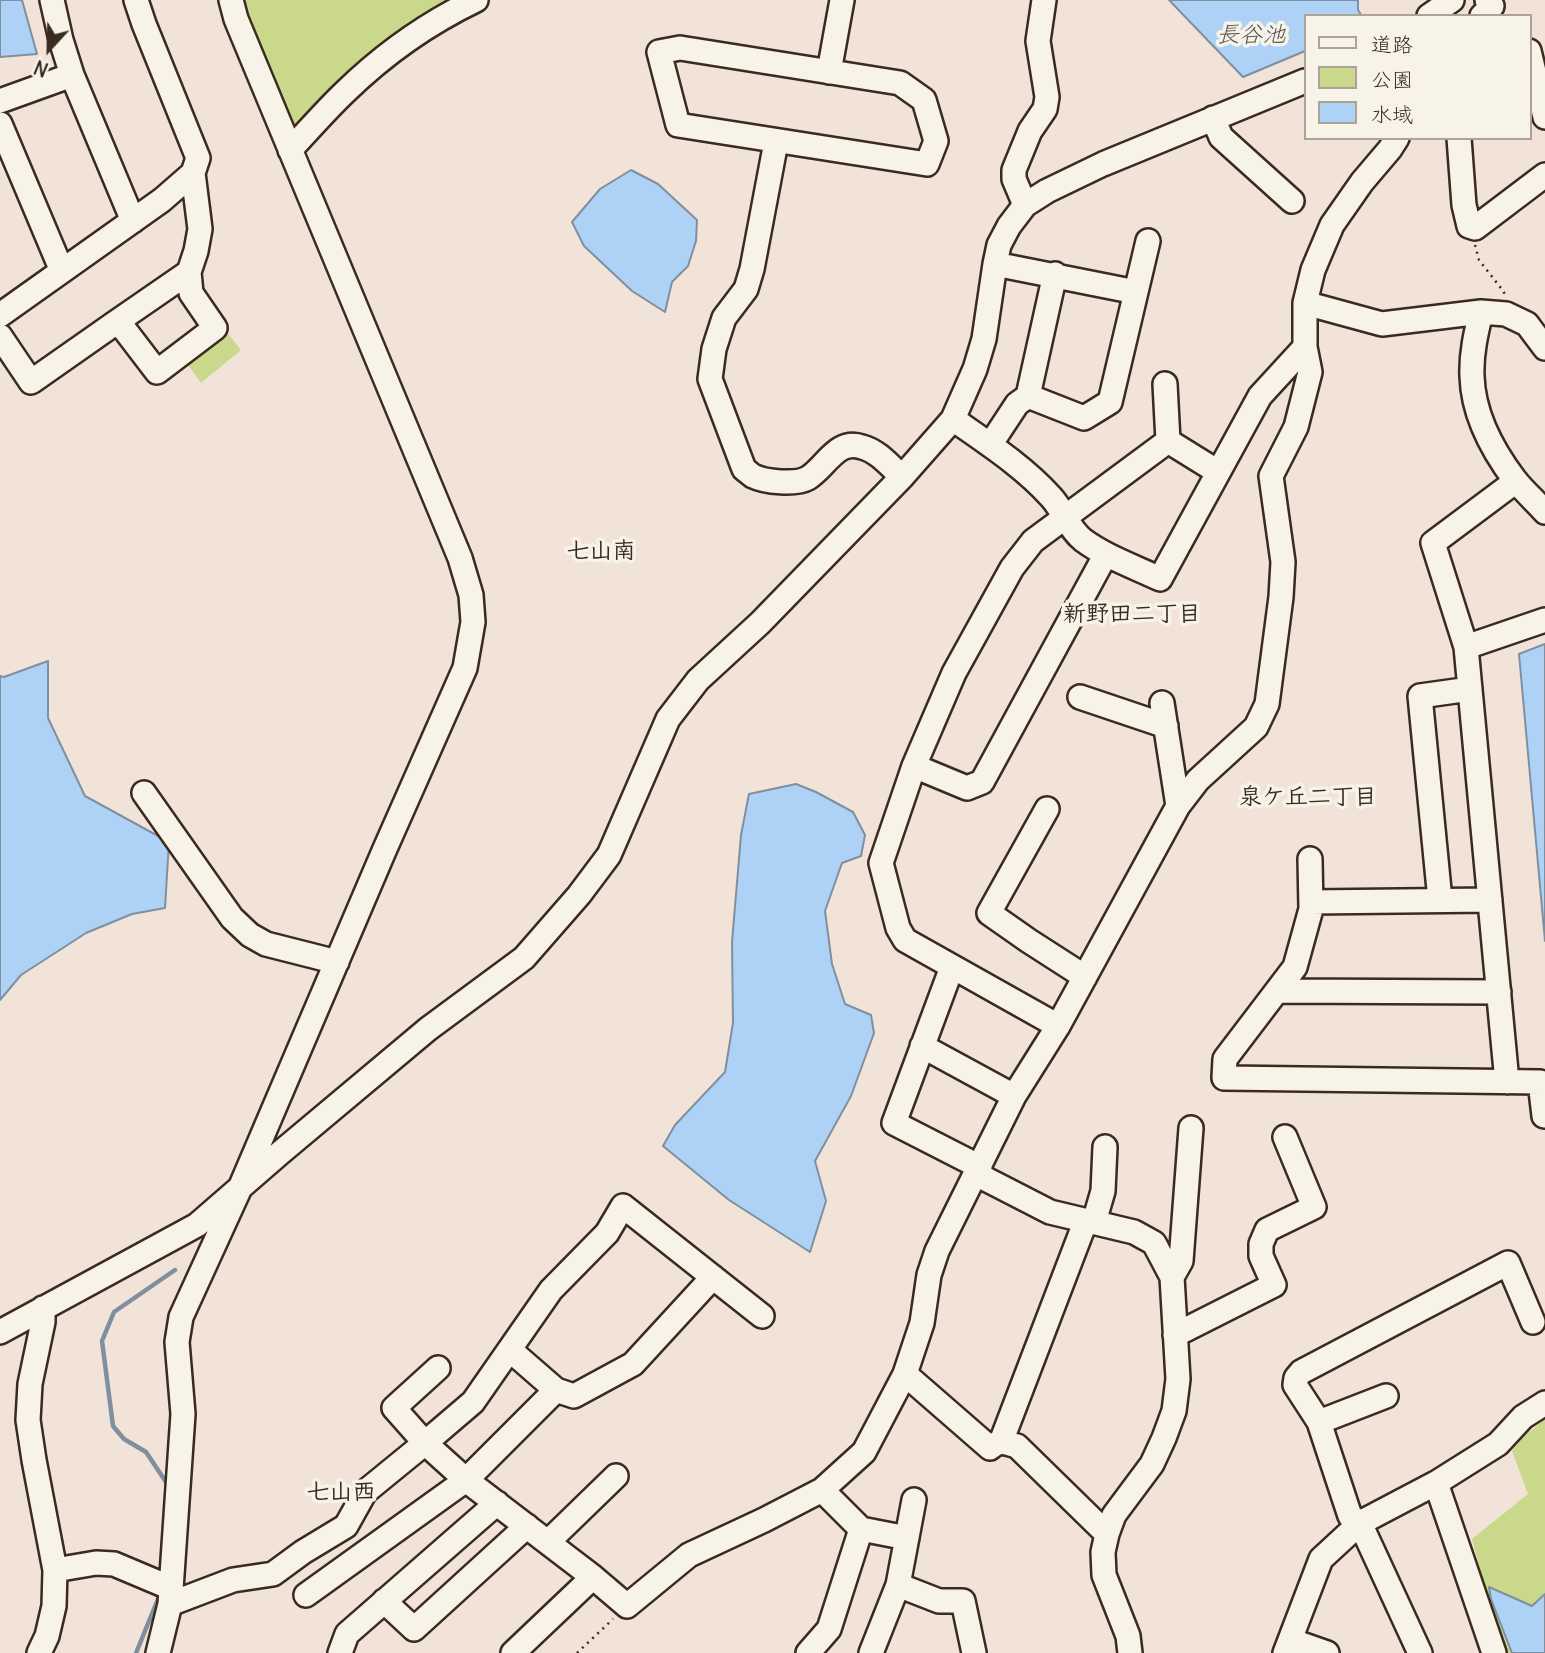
<!DOCTYPE html>
<meta charset="utf-8">
<style>
body{margin:0}
#map{position:relative;width:1545px;height:1653px;overflow:hidden;background:#f1e3d7;font-family:Delius,"Klee One",sans-serif}
canvas{display:block}
.legend{position:absolute;left:1304px;top:14px;width:228px;height:126px;box-sizing:border-box;background:#f7f3e8;border:2px solid #aca397;margin:0;padding:9px 12px;list-style:none;font-size:21px;color:#3b2a1e}
.legend li{display:flex;align-items:center;gap:14px;height:35px}
.legend b{width:35px;border:2px solid #aca397}
.north{position:absolute;left:14px;top:14px;width:70px;height:70px;-webkit-text-stroke:5px #f7f3e8;paint-order:stroke;rotate:202deg;font-size:19px;font-weight:700;line-height:28px;text-align:center;color:#3b2a1e}
.north::after{content:'';display:block;margin:auto;width:24px;height:32px;background:#3b2a1e;clip-path:polygon(50% 0,100% 100%,50% 72%,0 100%)}
</style>
<div id="map">
<canvas width="1545" height="1653"></canvas>
<ul class="legend">
<li><b style="height:9px;background:#f7f3e8"></b>道路</li>
<li><b style="height:19px;background:#cad88c"></b>公園</li>
<li><b style="height:19px;background:#aed2f6"></b>水域</li>
</ul>
<div class="north">N</div>
</div>
<script>
const context = document.querySelector('canvas').getContext('2d');
context.lineJoin = 'round';
function fill(path, color) {
  context.fillStyle = color;
  context.fill(path, 'evenodd');
}
function trace(path, color, width, dash) {
  context.strokeStyle = color;
  context.lineWidth = width;
  context.lineCap = dash ? 'butt' : 'round';
  context.setLineDash(dash || []);
  context.stroke(path);
}
function write(font, color, halo, rows, align = 'center') {
  context.font = font + ' Delius,"Klee One",sans-serif';
  context.lineWidth = 7;
  context.setLineDash([]);
  context.textBaseline = 'middle';
  context.strokeStyle = halo;
  context.fillStyle = color;
  for (const [text, x, y, turn = 0] of rows) {
    context.save();
    context.translate(x, y);
    context.rotate((+turn || 0) * Math.PI / 180);
    context.textAlign = isNaN(turn) ? turn : align;
    if (halo) context.strokeText(text, 0, 0);
    context.fillText(text, 0, 0);
    context.restore();
  }
}
const green = new Path2D(`
 M243,0H468L294,130L248,17Z
 M225,330L241,350L201,383L186,362Z
 M1545,1419V1653H1502L1472,1539L1528,1494L1512,1451L1522,1438Z`);
const water = new Path2D(`
 M0,0H22L37,54L0,57Z
 M1169,0H1358V10L1362,16H1305V51L1243,77Z
 M631,170L658,184L697,220L696,241L688,266L672,282L665,312L632,291L584,246L572,222L600,189Z
 M1545,644V941L1519,654Z
 M48,661V718L85,796L169,842L165,908L132,914L86,933L21,975L0,1000V676L4,677Z
 M796,784L816,792L853,812L865,835L861,856L842,863L825,911L832,964L845,1004L871,1015L874,1033L851,1096L815,1161L826,1201L810,1252L729,1200L663,1146L675,1125L725,1072L733,1023L732,942L741,835L749,794Z
 M1489,1587L1532,1606L1545,1594V1653H1512L1491,1599Z`);
const stream = new Path2D(`
 M168,1487V1485L146,1452L124,1439L113,1426L102,1341L114,1312L175,1270
 M136,1653L158,1599L159,1590`);
const path = new Path2D(`
 M1475,245L1479,260L1504,292V296
 M577,1653L613,1619`);
const minor = new Path2D(`
 M52,0L61,40L72,75L133,221
 M1429,16L1452,0
 M1482,16L1492,6L1487,0
 M680,48L900,83L924,100L936,141L927,164L678,125L659,52Z
 M1529,51L1545,117
 M829,72L842,0
 M0,101L72,75
 M1213,118L1221,137L1292,201
 M0,124L62,271
 M1459,138L1464,205L1469,226L1475,228L1545,175
 M776,142L752,269L746,289L724,318L714,349L710,379L744,469C747,471 750,474 753,476C765,482 796,485 808,478C826,467 837,438 862,447C878,451 890,466 902,477
 M290,150C308,131 326,110 345,92C383,55 428,23 476,0
 M1025,205L1014,179V170L1030,131L1045,109L1047,97L1038,41L1044,0
 M995,264L1136,292
 M1305,303L1382,324L1481,312L1506,314L1527,324L1545,348
 M1481,312C1476,333 1471,354 1472,376C1473,414 1493,451 1515,480C1524,491 1535,501 1545,512
 M0,315L162,200L193,173
 M118,321L189,272
 M0,336L31,382L118,321L157,372L215,328L191,293L189,272L196,251L200,229L193,173L198,158L144,24L136,0
 M1165,384L1168,441L1218,472
 M1028,396L1084,418L1110,402L1148,241
 M953,419C987,443 1023,466 1051,497C1063,510 1069,529 1083,540C1106,557 1135,567 1160,579L1260,396L1305,347
 M990,445L1017,404L1028,396L1055,274
 M1466,647L1545,620
 M1080,697L1166,726
 M1162,703L1178,806
 M914,766L967,788L982,782L1106,554
 M144,793L232,918L250,935L266,944L337,962
 M1047,809L989,913L1029,941L1085,977
 M1310,859L1311,909L1295,967L1225,1059L1224,1078L1540,1082L1544,1116
 M1440,900L1420,696L1470,689
 M1311,902L1490,900
 M952,967L894,1123L980,1167
 M1277,991L1499,992
 M1058,1026L905,940L898,928L881,863L914,766L954,673L1012,568L1033,541L1168,441
 M922,1046L1014,1096
 M1507,1082L1466,647L1433,543L1516,481
 M976,1174L1050,1212L1134,1232L1154,1243L1172,1277L1178,1379L1174,1411L1164,1438L1152,1464L1114,1515L1107,1534L1103,1552L1104,1575L1128,1636L1130,1653
 M1094,1222L1103,1191L1105,1147
 M1172,1277L1181,1261L1191,1128
 M0,1332L197,1225L280,1153L428,1029L524,958L579,895L609,855L668,719L698,680L760,623L902,477L953,419L975,369L984,339L995,264L999,245L1009,226L1025,205L1047,191L1103,164L1305,81
 M1175,1335L1274,1285L1261,1256V1244L1267,1230L1314,1207L1285,1137
 M510,1350L556,1390L574,1396L633,1364L713,1277
 M438,1368L394,1408L425,1443L473,1402L551,1290L607,1233L623,1206L762,1316
 M905,1374L990,1448C1000,1439 1005,1443 1017,1446L1107,1534
 M1386,1396L1319,1422L1350,1516L1360,1523L1420,1653
 M1319,1422L1295,1385L1296,1378L1301,1372L1508,1263L1533,1322
 M1001,1442L1086,1220
 M1436,1483L1494,1653
 M861,1529L907,1538
 M548,1542L616,1476
 M55,1570L96,1563L114,1564L171,1588
 M898,1585L939,1601H963L974,1653
 M306,1595L466,1480L556,1390
 M384,1601L414,1629L527,1526
 M170,1604L233,1580L273,1574L303,1552L346,1526L365,1492L425,1443L466,1480L593,1577L627,1606L689,1555L764,1520L822,1490L864,1452L905,1374L922,1323L929,1275L937,1251L1014,1096L1058,1026L1178,806L1198,780L1256,727L1267,704L1281,597L1283,562L1271,476L1296,427L1310,372L1305,347V303L1313,270L1332,225L1362,182L1390,149L1397,138
 M1290,1640L1327,1653
 M39,1653L47,1636L54,1606L55,1570L34,1460L28,1420L30,1384L43,1322V1308
 M158,1653L170,1604L183,1414L177,1342L181,1317L240,1188L384,851L465,668L473,622L471,595L460,558L236,19L231,0
 M340,1653L347,1634L497,1503
 M513,1653L593,1577
 M808,1653L829,1629L861,1529L822,1490
 M871,1653L898,1585L914,1500
 M1285,1653L1321,1559L1360,1523L1436,1483L1498,1444L1523,1417L1545,1403`);
const waterNames = [
 ["長谷池",1251,35]
];
const neighbourhoodNames = [
 ["七山南",601,551],
 ["新野田二丁目",1132,614],
 ["泉ケ丘二丁目",1308,797],
 ["七山西",341,1492]
];
fill(green, '#cad88c');
fill(water, '#aed2f6');
trace(water, '#808fa0', 2);
trace(stream, '#808fa0', 4.5);
trace(minor, '#3b2a1e', 28);
trace(path, '#3b2a1e', 2.5, [2, 5]);
trace(minor, '#f7f3e8', 23);
write('italic 23px', '#585454', '#f7f3e8', waterNames);
write('bold 23px', '#3b2a1e', '#f7f3e8', neighbourhoodNames);
</script>
